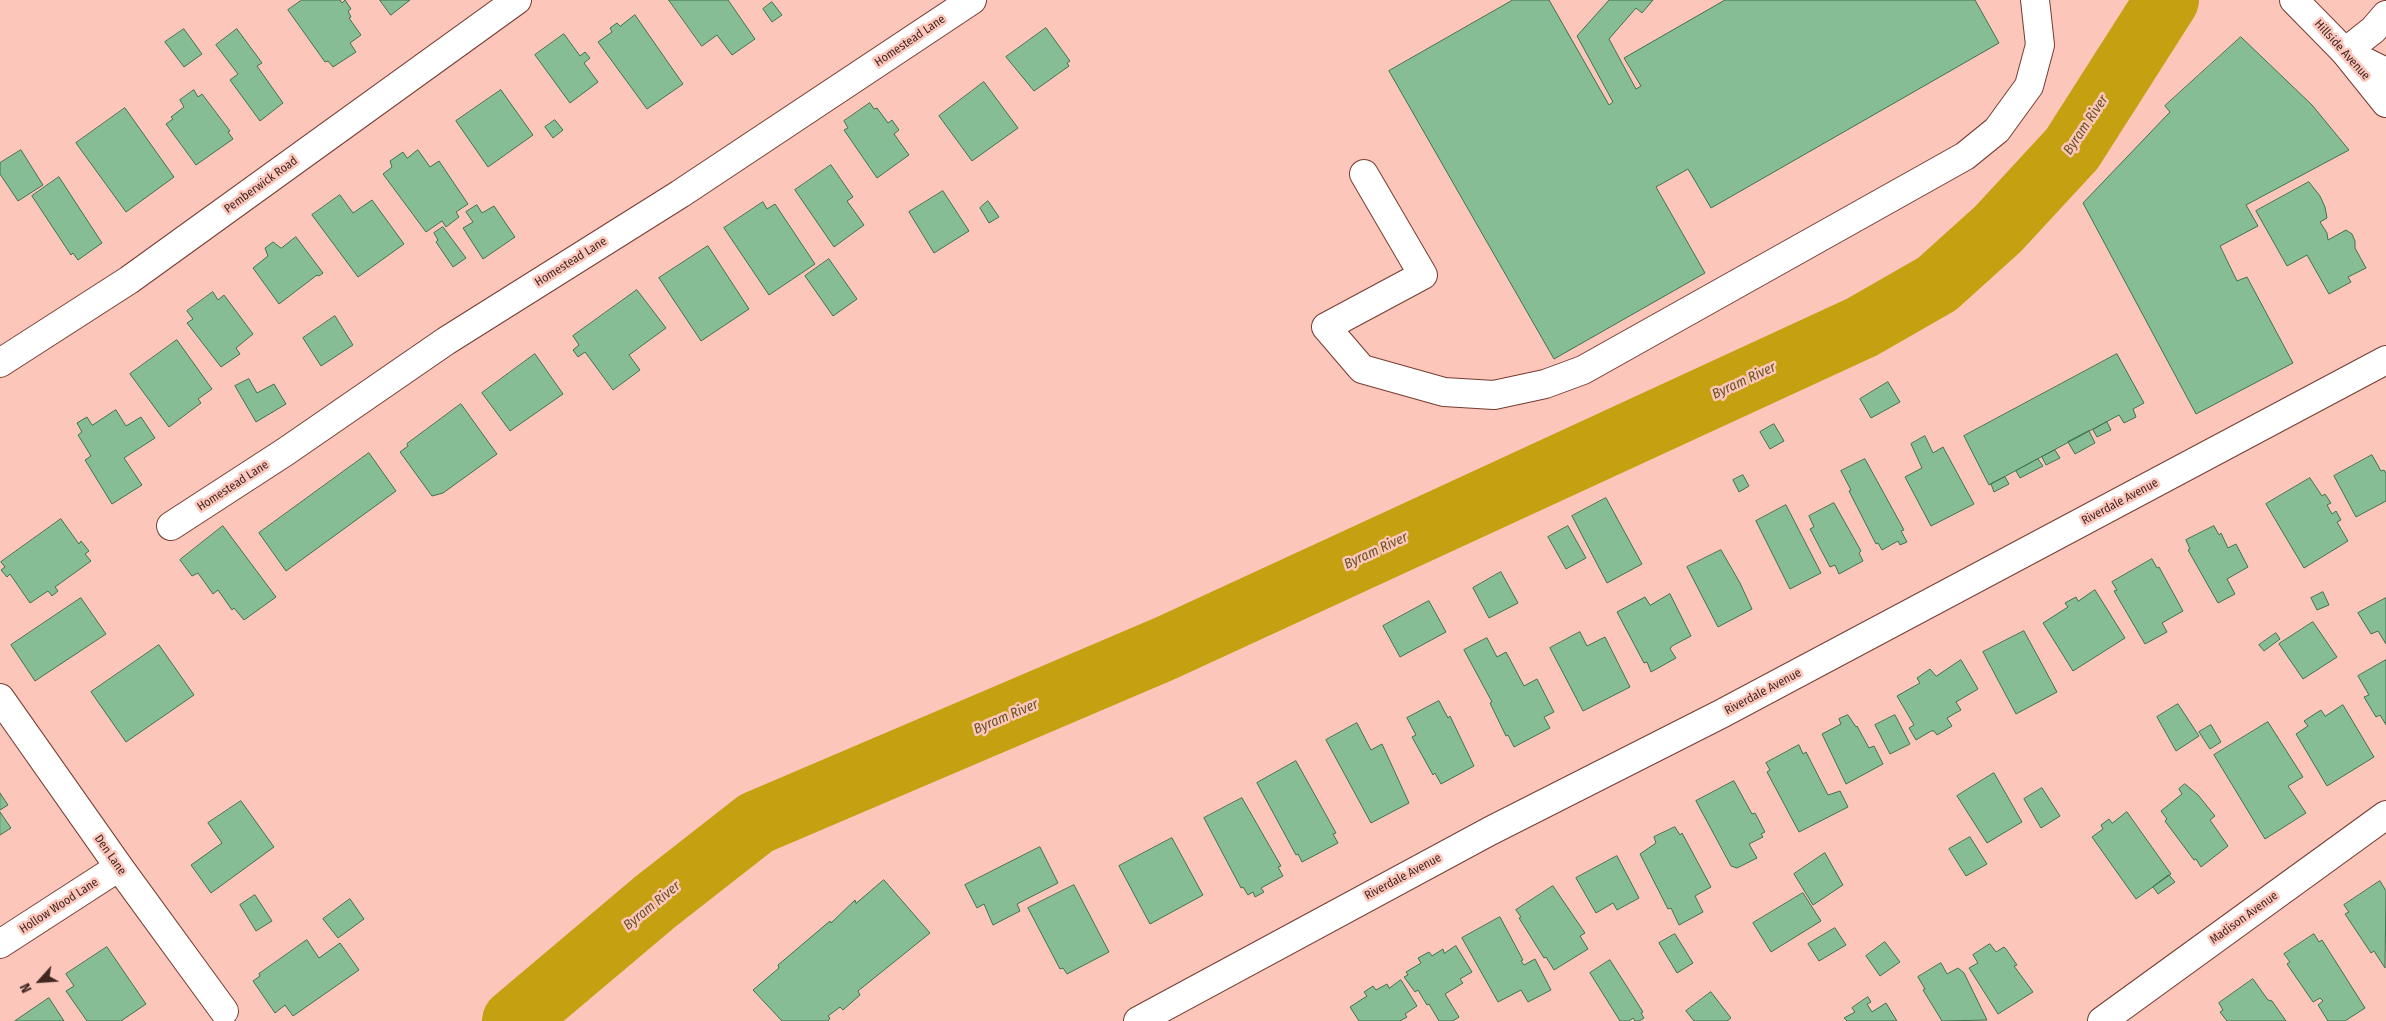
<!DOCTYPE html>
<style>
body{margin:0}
#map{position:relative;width:2386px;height:1021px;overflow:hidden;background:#fdc6bb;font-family:"Fira Sans Condensed",sans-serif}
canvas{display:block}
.north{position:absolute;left:15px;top:956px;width:50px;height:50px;-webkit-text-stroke:4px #fdc6bb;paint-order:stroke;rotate:244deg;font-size:14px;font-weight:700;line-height:20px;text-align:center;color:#412722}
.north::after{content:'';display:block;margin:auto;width:18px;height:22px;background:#412722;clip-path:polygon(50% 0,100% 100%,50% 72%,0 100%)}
</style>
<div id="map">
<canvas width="2386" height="1021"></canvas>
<div class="north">N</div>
</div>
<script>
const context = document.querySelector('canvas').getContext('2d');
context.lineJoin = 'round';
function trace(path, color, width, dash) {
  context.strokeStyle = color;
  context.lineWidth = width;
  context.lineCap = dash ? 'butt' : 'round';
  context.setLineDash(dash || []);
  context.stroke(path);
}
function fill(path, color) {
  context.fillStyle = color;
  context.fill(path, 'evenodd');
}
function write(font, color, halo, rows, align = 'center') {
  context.font = font + ' "Fira Sans Condensed",sans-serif';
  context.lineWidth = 5;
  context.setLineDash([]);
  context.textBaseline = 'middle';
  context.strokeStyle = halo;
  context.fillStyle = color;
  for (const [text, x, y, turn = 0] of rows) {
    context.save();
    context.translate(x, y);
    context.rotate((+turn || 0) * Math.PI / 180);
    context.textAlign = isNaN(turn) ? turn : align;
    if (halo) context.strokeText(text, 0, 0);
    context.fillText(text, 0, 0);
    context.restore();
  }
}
const river = new Path2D(`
 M514,1021L655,902L756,823L1166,648L1862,327L1937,284L1998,229L2072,149L2167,0`);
const building = new Path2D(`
 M302,0H340L342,3L345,0L351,9L348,11L351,17L349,18L361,35L350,43L356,52L333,67L328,61L325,62L288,10Z
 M380,0H410L391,15Z
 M669,0H728L755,39L732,55L717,35L702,46Z
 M1513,0H1549L1609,105L1613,102L1577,36L1609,0H1653L1642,13L1636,8L1609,39L1636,89L1641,86L1624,58L1725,0H1975L1999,43L1711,208L1688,169L1656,187L1705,273L1554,359L1389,71Z
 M772,2L782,15L772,22L763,9Z
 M635,15L683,84L647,109L598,42L612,32L610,28L617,23L620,26Z
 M1046,28L1070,61L1067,63L1069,66L1034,91L1006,57Z
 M184,29L202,54L184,67L165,42Z
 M237,29L262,63L257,66L283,103L260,121L230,80L238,74L216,45Z
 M564,34L580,56L585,52L590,58L584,63L598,82L570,103L535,55Z
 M2241,37L2312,105L2349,150L2246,205L2258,226L2220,246L2237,281L2247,277L2293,363L2196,414L2083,203L2170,112L2165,106Z
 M984,82L1018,128L972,161L939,116Z
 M194,90L198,97L202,94L230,131L228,132L233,139L196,165L166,124L173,119L171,117L184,107L180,100Z
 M501,90L533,135L488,167L456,121Z
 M870,103L874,109L877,108L888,123L892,120L899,130L894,134L909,155L877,178L844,130L848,128L844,121Z
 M125,108L174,177L126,212L76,143Z
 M555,120L563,130L553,138L545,127Z
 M21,150L43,185L18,201L0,174V163Z
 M418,150L430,167L439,161L468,204L456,212L459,217L446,227L442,221L426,232L383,174L392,167L390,161L403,152L407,158Z
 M831,165L853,197L847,201L864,225L834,247L795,190Z
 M59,177L102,243L78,260L73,253L71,255L32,196Z
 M2309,182L2320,196L2325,207L2327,218L2320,222L2327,233L2328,240L2346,230L2352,234L2355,241V248L2366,268L2348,277L2351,282L2329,294L2307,255L2287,266L2256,211Z
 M943,191L969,231L934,253L909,212Z
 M340,195L353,213L372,200L404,244L358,277L312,215Z
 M988,201L999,217L989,223L980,208Z
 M763,202L767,209L775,204L815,264L769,295L724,228Z
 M477,205L482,213L494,206L515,237L483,259L463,228L473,222L466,212Z
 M443,227L466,258L453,267L436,242L438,240L434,233Z
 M296,237L323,273L319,276L317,275L279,304L253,268L268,256L265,248L273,242L281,248Z
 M708,246L749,309L701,341L659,278Z
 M829,259L857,299L833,316L805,276Z
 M637,290L666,328L629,355L640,370L613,390L585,352L578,357L573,350L579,345L573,336Z
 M213,292L218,300L224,295L253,334L236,348L240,354L221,367L187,323L193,319L187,311Z
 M335,316L353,345L321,366L303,338Z
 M177,340L212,389L198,399L201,403L169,427L130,374Z
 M535,354L563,394L510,431L482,393Z
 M2117,354L2144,403L2133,409L2136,417L2124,423L2119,415L1989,485L1964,436Z
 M249,379L257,393L274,384L286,404L256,422L235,386Z
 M1888,382L1900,402L1871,418L1860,399Z
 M461,404L497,454L443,493L432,496L400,452L408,446L407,444Z
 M116,410L126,426L141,417L155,438L124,458L142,485L112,504L85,460L91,456L78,435L82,432L77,423L87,417L92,425Z
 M2107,422L2111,430L2097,437L2093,430Z
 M1774,424L1784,441L1770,449L1760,432Z
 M2089,431L2095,443L2075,454L2068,442Z
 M1925,436L1933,453L1943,447L1974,504L1931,526L1905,477L1922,468L1911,444Z
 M2055,450L2060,458L2046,465L2042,457Z
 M369,453L396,491L286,571L259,533Z
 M2372,455L2381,471L2384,470L2386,473V501L2356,517L2334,476Z
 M1865,459L1904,530L1901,531L1907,542L1900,545L1898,541L1882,550L1878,543L1876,544L1849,491L1851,490L1841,471Z
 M2038,459L2043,466L2020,478L2016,471Z
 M1743,475L1749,486L1739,492L1733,480Z
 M2005,477L2009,484L1994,492L1991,484Z
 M2310,478L2322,496L2325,494L2331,503L2327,505L2332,514L2336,511L2341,520L2337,522L2348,541L2304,568L2266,504Z
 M1606,498L1642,564L1607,583L1572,516Z
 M1834,503L1861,551L1859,553L1863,561L1839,574L1835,565L1830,567L1810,529L1814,527L1809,516Z
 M1786,505L1821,573L1790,589L1756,521Z
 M61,519L79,544L81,541L89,551L85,554L91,561L55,587L58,591L52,596L48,591L30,603L10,574L7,577L1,570L5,567L1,562Z
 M223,526L276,597L244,620L234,608L232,610L218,590L213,594L198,573L192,576L180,560Z
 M1568,526L1586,558L1566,569L1548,537Z
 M2214,526L2219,535L2221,533L2228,548L2236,544L2248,567L2227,579L2235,594L2218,603L2188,550L2190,549L2186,540Z
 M1721,550L1740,583L1752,609L1718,627L1687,567Z
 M2152,559L2157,568L2159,567L2183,611L2162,623L2167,632L2145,644L2114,591L2117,590L2112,582Z
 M1501,572L1518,603L1489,618L1473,588Z
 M2095,590L2125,638L2073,671L2043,623L2068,607L2065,603L2076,597L2078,601Z
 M2323,592L2329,605L2317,610L2311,598Z
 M1670,594L1691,636L1672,646L1670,649L1676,658L1651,672L1647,662L1644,663L1617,612L1645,597L1650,605Z
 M81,598L106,634L35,681L11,645Z
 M2386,598V644L2378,631L2371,634L2358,613Z
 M1429,601L1446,632L1400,657L1383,626Z
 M2313,622L2337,657L2303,679L2279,644Z
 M2024,631L2057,692L2016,714L1983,652Z
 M1580,632L1587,646L1605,637L1630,687L1583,711L1550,648Z
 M2276,633L2280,639L2264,651L2259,645Z
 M1487,638L1497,657L1506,652L1524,686L1537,679L1554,712L1544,717L1550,728L1514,747L1508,735L1506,736L1490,703L1492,702L1464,650Z
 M159,645L194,695L126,742L91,692Z
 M1961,660L1978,689L1956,702L1961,710L1947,718L1952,726L1937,735L1934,731H1931L1916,740L1909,728L1914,725L1897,696L1920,683L1917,678L1930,669L1936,676Z
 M2386,660V725L2380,715L2376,717L2364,697L2369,695L2358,676Z
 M1439,701L1448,718L1450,716L1474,766L1441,784L1435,773L1433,775L1412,737L1416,735L1407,718Z
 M2178,704L2199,736L2176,751L2157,717Z
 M2343,705L2374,757L2327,786L2296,734L2308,726L2304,721L2321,710L2325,716Z
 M1848,715L1856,727L1857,726L1869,748L1874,746L1883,764L1846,784L1822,734L1841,724L1839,719Z
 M1895,715L1910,744L1890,754L1875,725Z
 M2268,722L2303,777L2288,786L2306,813L2265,839L2214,755Z
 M1357,723L1371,750L1382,744L1409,803L1371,823L1326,740Z
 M2211,725L2221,742L2210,749L2199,732Z
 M1799,745L1803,754L1806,752L1828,795L1840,791L1848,807L1799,832L1767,772L1770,770L1766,763Z
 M1296,761L1336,833L1333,834L1338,843L1302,862L1298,854L1296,855L1257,783Z
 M1994,773L2022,822L1987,843L1957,796Z
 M1734,781L1752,814L1755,813L1765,832L1761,834L1763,837L1749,844L1757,858L1737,868L1731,866L1696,801Z
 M2185,784L2198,795L2215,816L2210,820L2228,846L2201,867L2196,859L2194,860L2165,821L2167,819L2161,811L2182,794L2179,789Z
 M2042,788L2060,816L2041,828L2024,799Z
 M0,793L8,805L0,810Z
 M1242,798L1281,866L1278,867L1283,876L1261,888L1264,892L1255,897L1253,892L1248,895L1243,887L1241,888L1204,818Z
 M241,801L274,847L211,893L191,865L222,843L208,823Z
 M0,812L11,828L0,835Z
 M2127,812L2171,874L2136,899L2092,837L2103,829L2101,825L2109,819L2112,823Z
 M1675,827L1680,835L1682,833L1711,887L1695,896L1703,912L1679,925L1671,908L1668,909L1640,854L1656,843L1654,837Z
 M1970,837L1987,864L1966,876L1949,849Z
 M1172,838L1203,895L1150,924L1119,866Z
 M1040,847L1058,883L1017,904L1020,911L993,925L984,904L977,908L965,885Z
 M1825,853L1843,885L1813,905L1794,874Z
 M1617,856L1639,898L1617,910L1613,903L1596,913L1576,878Z
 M2169,875L2175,882L2158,894L2153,887Z
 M884,880L930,933L858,991L860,995L843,1010L840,1007L828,1016L830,1018L828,1021H782L753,990L779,968L778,965L830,921L831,923L855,900L856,903Z
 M2380,881L2386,891L2385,968L2374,951L2371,953L2345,914L2349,912L2344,905Z
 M1074,885L1109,952L1067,974L1063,968L1060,969L1028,908Z
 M1553,886L1585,933L1580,936L1588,949L1554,970L1546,957L1544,958L1519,918L1521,917L1516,910Z
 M1803,893L1821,921L1771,952L1753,923Z
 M255,895L272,921L256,931L240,905Z
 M350,899L364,919L338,938L323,919Z
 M1500,917L1523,960L1521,961L1524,965L1535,959L1551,990L1528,1002L1521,990L1498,1002L1462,938Z
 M1835,928L1846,945L1819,961L1808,944Z
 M1675,934L1693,963L1677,973L1659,943Z
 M2314,934L2319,942L2322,940L2365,1008L2345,1021H2328L2318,1005L2323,1001L2320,998L2313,1002L2287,964L2290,962L2284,954Z
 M307,940L319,958L340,943L359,970L293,1016L285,1005L275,1013L253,981L260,976L259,974Z
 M1885,942L1900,962L1880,976L1866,956Z
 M1990,944L1996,952L2004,947L2006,949L2017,965L2014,966L2033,992L1998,1014L1969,968L1978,963L1973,955Z
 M1456,946L1472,972L1460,979L1463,983L1445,994L1459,1017L1453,1021H1439L1429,1004L1427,1005L1418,990L1415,992L1404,977L1408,975L1406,972L1421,963L1418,958L1429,952L1432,956L1443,949L1444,953Z
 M107,947L146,1004L121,1021H87L66,991L74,986L66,974Z
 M1610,960L1643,1012L1641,1013L1644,1018L1639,1021H1635L1633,1018L1629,1021H1620L1590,973Z
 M1941,963L1947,974L1958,968L1964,973L1987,1020L1942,1021L1923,990L1925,989L1918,977Z
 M2253,979L2268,1000L2272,1001L2286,1021H2227L2220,1012L2223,1010L2219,1003Z
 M1401,980L1417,1006L1405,1014L1407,1017L1400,1021H1359L1350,1007L1367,996L1364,992L1373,986L1376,990L1387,984L1389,988Z
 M1711,992L1731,1018L1727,1021H1694L1686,1011Z
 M1868,997L1871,1002L1867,1004L1872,1012L1886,1003L1897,1021H1847L1844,1018L1855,1012L1852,1008Z
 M49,998L64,1021H15Z`);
const minor = new Path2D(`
 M2386,15L2373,30L2345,52L2386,103
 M1364,174L1423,275L1326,327L1362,369L1444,392L1494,395L1545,384L1583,370L1965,156L1997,130L2029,86L2040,45L2035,0
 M0,363L129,280L517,0
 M171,526L285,452L446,341L680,194L972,0
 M0,698L119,867L224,1011
 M0,944L119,867
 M1138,1021L1490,831L1721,714L2386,360
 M2102,1021L2386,815`);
const major = new Path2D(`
 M2294,0L2345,52L2386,72`);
const streetNames = [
 ["Homestead Lane",910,41,-34],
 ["Hillside Avenue",2342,50,48],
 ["Pemberwick Road",261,185,-36],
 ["Homestead Lane",571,262,-32],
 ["Homestead Lane",233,486,-33],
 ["Riverdale Avenue",2120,502,-28],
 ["Riverdale Avenue",1763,692,-28],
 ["Den Lane",110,855,55],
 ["Riverdale Avenue",1403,877,-28],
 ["Hollow Wood Lane",59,906,-33],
 ["Madison Avenue",2244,918,-36]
];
const waterNames = [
 ["Byram River",2086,125,-56],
 ["Byram River",1744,381,-25],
 ["Byram River",1376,551,-25],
 ["Byram River",1006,717,-23],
 ["Byram River",652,906,-39]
];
trace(river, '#c5a010', 64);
fill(building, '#87bd95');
trace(building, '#3f724e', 1);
trace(minor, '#753d32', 30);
trace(major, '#753d32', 30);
trace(minor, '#fff', 28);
trace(major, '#fff', 28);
write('12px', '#412722', '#fdc6bb', streetNames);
write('italic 14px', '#645525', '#fdc6bb', waterNames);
</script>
